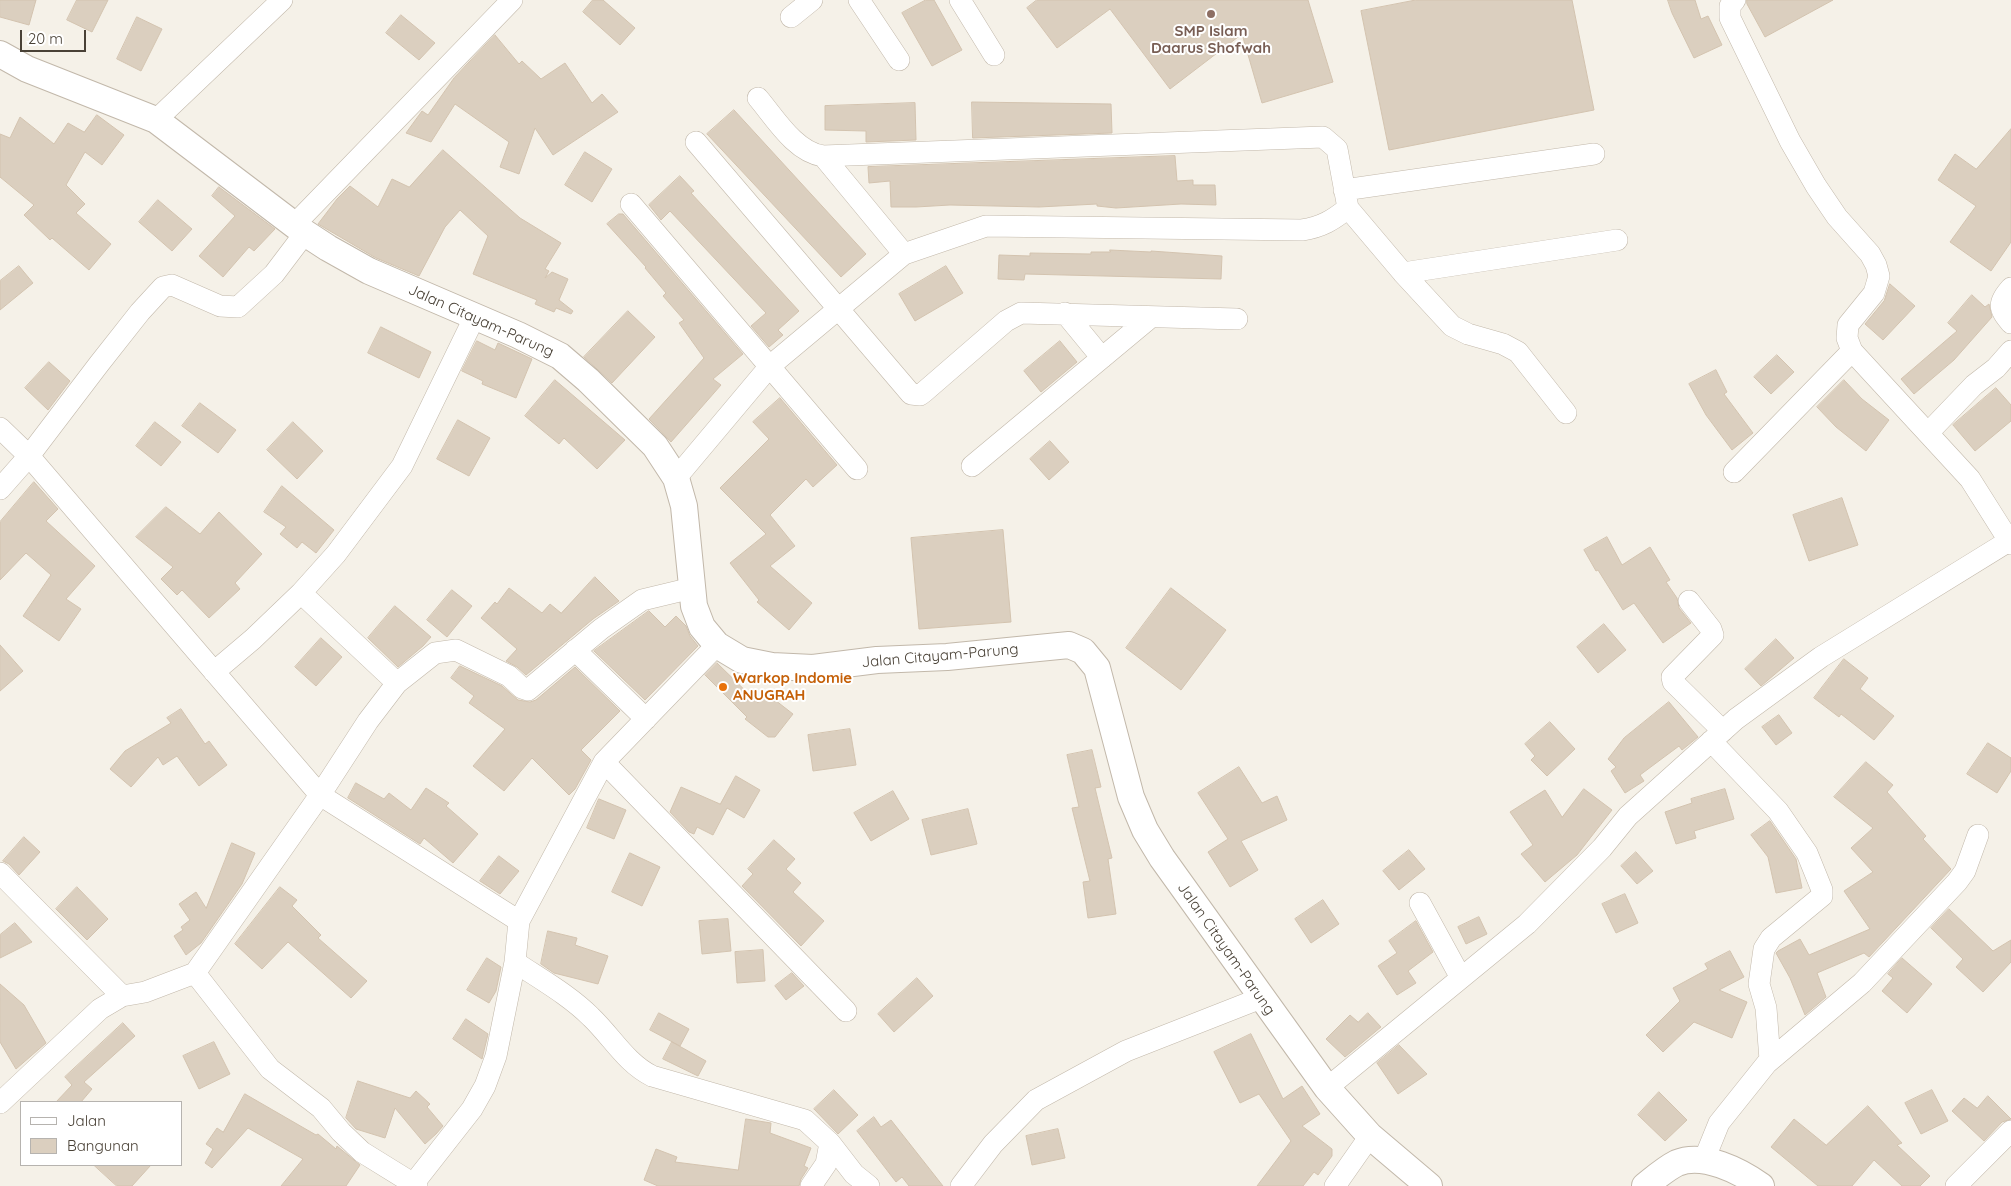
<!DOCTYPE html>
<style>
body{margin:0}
#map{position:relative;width:2011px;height:1186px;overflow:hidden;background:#f5f1e8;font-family:Quicksand,sans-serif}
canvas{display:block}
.legend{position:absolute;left:20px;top:1101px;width:162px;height:65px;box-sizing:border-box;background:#fff;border:1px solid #b6b3af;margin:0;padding:6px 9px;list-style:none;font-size:15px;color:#494136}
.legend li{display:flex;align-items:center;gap:10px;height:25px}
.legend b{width:25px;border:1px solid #b6b3af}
.scale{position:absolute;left:20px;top:30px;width:66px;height:22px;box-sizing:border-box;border:2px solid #494136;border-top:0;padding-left:6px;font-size:15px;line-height:18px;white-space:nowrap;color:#494136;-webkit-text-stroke:4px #fff;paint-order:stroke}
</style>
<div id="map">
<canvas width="2011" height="1186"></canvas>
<ul class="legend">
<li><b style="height:6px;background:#fff"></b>Jalan</li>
<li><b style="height:14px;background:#dbcfbf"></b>Bangunan</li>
</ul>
<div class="scale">20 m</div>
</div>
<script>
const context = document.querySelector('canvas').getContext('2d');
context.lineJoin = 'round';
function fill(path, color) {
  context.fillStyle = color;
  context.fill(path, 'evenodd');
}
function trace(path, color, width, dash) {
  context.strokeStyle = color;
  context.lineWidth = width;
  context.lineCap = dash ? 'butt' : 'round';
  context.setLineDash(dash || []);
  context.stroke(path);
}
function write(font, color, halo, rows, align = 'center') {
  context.font = font + ' Quicksand,sans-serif';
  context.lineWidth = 4;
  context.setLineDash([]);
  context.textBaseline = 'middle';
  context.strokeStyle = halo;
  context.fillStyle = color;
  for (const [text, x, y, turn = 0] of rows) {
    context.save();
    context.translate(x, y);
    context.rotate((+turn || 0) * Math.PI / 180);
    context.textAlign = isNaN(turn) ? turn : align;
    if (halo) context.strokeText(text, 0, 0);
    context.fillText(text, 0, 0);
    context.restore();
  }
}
const building = new Path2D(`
 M0,0H36L29,25L0,17Z
 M77,0H108L92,32L67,20Z
 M593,0H603L635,28L620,45L583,12Z
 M926,0H934L962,50L932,66L902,13Z
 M1037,0H1308L1333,82L1262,103L1242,34L1170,89L1110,9L1057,48L1027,8Z
 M1416,0H1572L1594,110L1389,150L1361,11Z
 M1668,0H1695L1701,19L1708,16L1722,45L1694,58L1672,13Z
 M1747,0H1833L1765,37L1747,4Z
 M401,15L435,43L419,60L386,33Z
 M137,17L162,29L141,71L117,59Z
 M495,35L519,64L522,61L541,79L565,63L592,103L602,94L618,112L553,155L535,128L519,174L500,167L509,142L455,104L431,142L406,133L422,111L428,115L454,78Z
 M972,102L1111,104L1112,133L973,138Z
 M915,103L916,140L866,142V131L825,130V106Z
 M734,110L866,254L841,277L707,134Z
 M97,115L124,135L102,165L85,152L66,185L85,204L76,213L111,244L89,270L52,238L50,240L24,215L34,205L0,177V134L10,138L20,117L54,144L68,123L84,132Z
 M2011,129V242L1991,271L1950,242L1976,206L1938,180L1955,154L1976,169Z
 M443,150L520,218L561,243L545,269L549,271L545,278L552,272L568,279L559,300L573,311L571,314L556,308L554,312L535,304L537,300L473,274L488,236L460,210L445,227L419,276L376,258L318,224L337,199L350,186L378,207L392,179L409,187Z
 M585,152L612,169L592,202L565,185Z
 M1175,156L1177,181L1193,180V185H1215L1216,205L1181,204L1116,208L1097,206V204L1039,207L950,205L916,207H891L890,181L869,183L868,167Z
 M680,176L694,191L691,193L799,311L778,330L783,335L769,347L751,326L766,313L670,211L661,220L649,205Z
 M219,187L275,229L254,251L249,247L223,277L199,256L235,216L212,196Z
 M158,200L192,229L172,251L139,222Z
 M619,214H623L743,354L713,379L721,385L671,442L649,419L704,358L679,323L684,320L663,296L666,293L645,268L646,267L607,224Z
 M1110,250L1151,252V251L1222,256L1221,279L1025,274L1024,280L998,279L999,255L1030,256V253L1091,254V252H1110Z
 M19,266L33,283L0,310V281Z
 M946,266L963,293L915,321L899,294Z
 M1890,284L1915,306L1883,340L1865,324L1884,301Z
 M1972,295L1985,307L1989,304L1992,317L1954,360L1914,394L1901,379L1957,331L1948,323Z
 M628,311L655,337L612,383L584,357Z
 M381,327L431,352L419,378L368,353Z
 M477,341L495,350L498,343L532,359L516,398L482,384L483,381L462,371Z
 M1060,341L1077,362L1041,392L1024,371Z
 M1777,355L1794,372L1771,394L1754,377Z
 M49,362L70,381L48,410L25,388Z
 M1716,370L1727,392L1724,394L1753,433L1732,450L1706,415L1689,384Z
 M555,380L625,440L597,469L564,438L559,444L525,416Z
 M1844,380L1862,399L1889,420L1866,451L1836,427L1817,407Z
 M1996,388L2011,405V421L1975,451L1953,425Z
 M780,398L837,465L813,487L806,479L770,515L795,546L770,566L812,603L789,630L757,602L759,600L730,563L766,534L720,488L769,439L753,422Z
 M200,403L236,430L218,453L182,426Z
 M458,420L490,438L469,476L437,459Z
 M155,422L181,442L161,466L136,446Z
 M293,422L323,451L297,479L267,450Z
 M1050,441L1069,462L1049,480L1030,459Z
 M34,482L58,509L46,521L95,566L66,599L81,609L59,641L23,616L51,575L26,553L0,580V522Z
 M282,486L334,530L316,553L302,542L297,548L280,534L286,527L264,512Z
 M1842,498L1858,545L1809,561L1793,515Z
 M166,507L200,534L219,512L262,554L235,583L240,589L209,618L182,590L177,595L161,579L173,567L136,537Z
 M1003,530L1011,622L919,629L911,538Z
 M1607,537L1622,565L1650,547L1670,580L1666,582L1677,598L1679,608L1691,623L1663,643L1634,603L1623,610L1598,570L1596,571L1584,550Z
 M595,577L619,601L593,619L526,675L517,667L506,661L517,649L481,618L495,602L497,604L509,588L542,613L550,604L561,613Z
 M1171,588L1226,630L1181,690L1126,648Z
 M452,590L472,606L447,637L427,620Z
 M395,606L431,637L423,646L398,667L368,638Z
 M649,611L665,627L676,616L686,626L690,636L698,646L645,700L594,651Z
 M1604,624L1626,650L1598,673L1577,647Z
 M321,638L342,657L316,686L295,667Z
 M1776,639L1794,658L1761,686L1745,669Z
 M0,645L23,671L0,691Z
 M1844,659L1868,678L1860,689L1894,716L1874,740L1841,714L1839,717L1814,698Z
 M717,663L758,703L766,693L793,714L775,737H768L745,719L747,717L705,675Z
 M460,666L502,686L518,700L530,702L536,700L575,667L620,711L581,750L591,760L575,789L569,795L532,758L504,791L473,766L505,729L469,703L474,696L451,678Z
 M1669,702L1698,737L1682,750L1679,746L1640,775L1644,781L1625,793L1611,771L1616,767L1608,759L1624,738Z
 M181,709L205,744L209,741L227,765L199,786L177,756L163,765L158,757L131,787L110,769L125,751L171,723L167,718Z
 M1779,715L1792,733L1776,745L1762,727Z
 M1550,722L1575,749L1547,776L1531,760L1535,756L1525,744Z
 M850,729L856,765L813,771L808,735Z
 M1988,743L2011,758V771L1997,793L1967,774Z
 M1092,750L1101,787L1095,788L1112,858L1108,859L1116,914L1088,918L1083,882L1090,881L1072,808L1079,807L1067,755Z
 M1866,762L1893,785L1887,792L1926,836L1923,839L1951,869L1869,957L1864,953L1817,973L1826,997L1805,1015L1790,978L1776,953L1778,951L1800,939L1809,955L1870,929L1844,891L1873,872L1851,848L1873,828L1834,797Z
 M1239,767L1262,803L1277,796L1287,820L1241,841L1258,870L1230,887L1208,852L1228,839L1198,793Z
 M736,776L760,790L744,818L727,808L713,835L697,827L694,834L689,832L670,812L681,787L720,804Z
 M356,783L384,799L389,793L411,810L426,788L449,803L446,806L478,834L453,863L424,838L420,844L348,798Z
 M1584,789L1612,810L1577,855L1545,882L1521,854L1533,845L1510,812L1545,790L1562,817Z
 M1725,789L1734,819L1694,831L1696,838L1676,844L1665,812L1692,803L1691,799Z
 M893,791L909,819L871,841L854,813Z
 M599,799L626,810L614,839L587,828Z
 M968,809L977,844L931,855L922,820Z
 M1770,821L1796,859L1802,888L1776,893L1768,857L1751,835Z
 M24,837L40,852L19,875L9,864L3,861Z
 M774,840L795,859L786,869L801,883L793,892L824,921L801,946L742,886L753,874L748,869Z
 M232,843L255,853L242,884L201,943L186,955L174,936L183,930L181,927L190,920L179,904L196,892L206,908Z
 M1409,850L1425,869L1399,890L1383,871Z
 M1636,852L1653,871L1637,884L1621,866Z
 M630,853L660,867L642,906L612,892Z
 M499,856L519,871L500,894L480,881Z
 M77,887L108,919L87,940L56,909Z
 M280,887L297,900L292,906L321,935L318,938L367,981L351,998L288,942L262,969L235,944Z
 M1625,894L1638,923L1616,933L1602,904Z
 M1323,900L1339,924L1311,943L1295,919Z
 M1949,909L1993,951L2011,940V962L1983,992L1956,967L1963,959L1931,928Z
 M1479,917L1487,934L1466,944L1458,927Z
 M728,919L731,951L702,954L699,921Z
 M1416,921L1433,952L1408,971L1416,983L1397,995L1378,966L1397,953L1389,941Z
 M15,923L32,942L0,958V935Z
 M548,931L577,938L575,945L608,956L598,984L554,973L541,964Z
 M763,950L765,981L737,983L735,952Z
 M1730,951L1744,977L1719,990L1747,1002L1732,1038L1694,1022L1663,1052L1646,1035L1680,1001L1673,988L1708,969L1705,964Z
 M487,958L501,967L496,991L489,1003L467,990Z
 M1902,958L1932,984L1907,1013L1882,991L1893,978L1888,974Z
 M792,973L804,986L786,1000L775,986Z
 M917,978L933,996L894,1032L878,1014Z
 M0,984L24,1005L46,1043L16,1069L0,1042Z
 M659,1013L689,1029L680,1046L650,1030Z
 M1368,1013L1381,1027L1345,1057L1326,1039L1350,1015L1358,1022Z
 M466,1019L488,1034L482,1059L453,1039Z
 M123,1023L135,1036L84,1082L92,1089L81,1102H56L72,1085L65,1077Z
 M1251,1034L1283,1099L1302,1086L1320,1114L1302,1126L1332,1149V1156L1318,1175L1314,1172L1303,1186H1257L1291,1141L1259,1094L1240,1103L1214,1052Z
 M214,1042L230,1074L199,1089L183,1056Z
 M672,1042L706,1061L698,1076L663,1059Z
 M1399,1045L1427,1074L1398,1094L1377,1063Z
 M358,1081L410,1098L416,1091L430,1104L427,1107L443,1126L436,1134L425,1144L395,1108L385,1138L356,1129L346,1118Z
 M834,1090L858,1115L838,1134L814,1109Z
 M1932,1090L1948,1121L1921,1134L1905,1103Z
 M1659,1092L1687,1120L1665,1141L1638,1115Z
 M245,1094L316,1135L318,1134L336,1149L337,1146L360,1165L346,1186H281L303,1159L248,1128L212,1168L205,1163L213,1149L206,1144L217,1128L223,1132Z
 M1988,1096L2011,1119L2002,1122L1984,1141L1952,1111L1964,1098L1977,1108Z
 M1868,1106L1902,1143L1897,1145L1930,1176L1920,1186H1902L1874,1160L1852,1186H1818L1771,1147L1794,1119L1826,1145Z
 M874,1117L881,1127L891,1120L943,1186H909L902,1177L896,1182L857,1131Z
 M746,1119L771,1123L770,1133L811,1148L804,1166L808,1168L801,1179L799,1186H658L644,1180L656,1149L677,1157L675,1162L738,1170Z
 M1058,1129L1065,1158L1032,1165L1026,1136Z
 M94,1165H151L132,1186H117Z`);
const minor = new Path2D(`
 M859,0L899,60
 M960,0L994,55
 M1735,0L1730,6V18L1790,141L1816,186L1837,217L1870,254L1876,265L1879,276L1874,293L1848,325L1847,338L1852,351L1970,479L2011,544
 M791,17L812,0
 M758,98C775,118 795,152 823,156L1323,137L1337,149L1348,208L1403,273L1452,326L1468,334L1503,344L1518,352L1566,413
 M156,120L282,0
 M696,142L911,394L920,395L924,392L1006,321L1021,313L1237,319
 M823,156L904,254
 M1344,190L1594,154
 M631,204L857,469
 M294,225L512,0
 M1403,273L1617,240
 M2011,288C1998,303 1998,308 2011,323
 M1065,313L1102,358
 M0,428L29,456L320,795L519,921
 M1928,433L1974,385L1996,368L2011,351
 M972,466L1151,317
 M1734,472L1852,351
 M676,478L770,366L904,254L986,226L1302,230C1322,227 1333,220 1348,208
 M0,489L29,456L99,364L140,312L163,287L172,285L220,306L238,307L274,274L305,233
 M301,593L397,683
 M1689,601L1711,629L1713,635L1672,677L1673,682L1723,731
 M575,650L646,719
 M214,672L253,639L301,593L336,554L402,466L475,316
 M1711,741L1778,811L1807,853L1822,890V896L1771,938L1764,949L1759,984L1766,1008L1770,1060
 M604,762L846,1011
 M0,873L122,996
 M1420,903L1461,978
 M515,962C540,979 569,995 591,1017C612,1037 626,1063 652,1076L805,1120L830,1143L854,1174L869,1186
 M195,973L270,1069L321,1108L341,1132L362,1152L417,1186
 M1327,1088L1527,924L1602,848L1628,816L1736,719L1821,657L2009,541
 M0,1103L100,1009L122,996L145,992L195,973L320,795L368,721L397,683L435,653L456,650L509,676L522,688L528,690L601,629L642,600L692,588
 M1704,1160L1719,1123L1767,1063L1862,983L1957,882L1965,871L1978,835
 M414,1183L472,1109L485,1086L496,1056L515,962L519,921L604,762L717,645
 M811,1186L826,1164L830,1143
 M961,1186L993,1144L1036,1100L1126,1051L1261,998
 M1335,1186L1370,1136
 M1956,1186L2011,1131`);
const tertiary = new Path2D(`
 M0,54L27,69L156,120L305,233L328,248L369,271L518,335L560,356L588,380L655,446L676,478L684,506L694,606L702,627L717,645L742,660L772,666L813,668L877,660L947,657L1069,645L1083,651L1097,668L1131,797L1145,830L1162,858L1327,1088L1370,1136L1429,1186
 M1645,1186C1655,1178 1665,1169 1677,1163C1703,1152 1740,1171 1761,1186`);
const markers = [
 [1211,14,5,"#8d6e63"],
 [723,687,5,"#e8710a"]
];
const educationNames = [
 ["SMP Islam",1211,31],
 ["Daarus Shofwah",1211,48]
];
const streetNames = [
 ["Jalan Citayam-Parung",481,321,24],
 ["Jalan Citayam-Parung",940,656,-5],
 ["Jalan Citayam-Parung",1226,949,55]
];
const foodNames = [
 ["Warkop Indomie",733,678],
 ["ANUGRAH",733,695]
];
fill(building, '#dbcfbf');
trace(building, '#d3c3af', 1);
trace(minor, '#c2b8aa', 22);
trace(tertiary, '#c2b8aa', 28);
trace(minor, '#fff', 21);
trace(tertiary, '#fff', 26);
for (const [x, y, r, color] of markers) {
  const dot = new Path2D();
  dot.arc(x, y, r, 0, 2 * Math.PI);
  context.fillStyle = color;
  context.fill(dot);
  trace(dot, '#fff', 2);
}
write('bold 15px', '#785e54', '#fff', educationNames);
write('15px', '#494136', '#fff', streetNames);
write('bold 15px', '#c56008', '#fff', foodNames, 'left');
</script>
